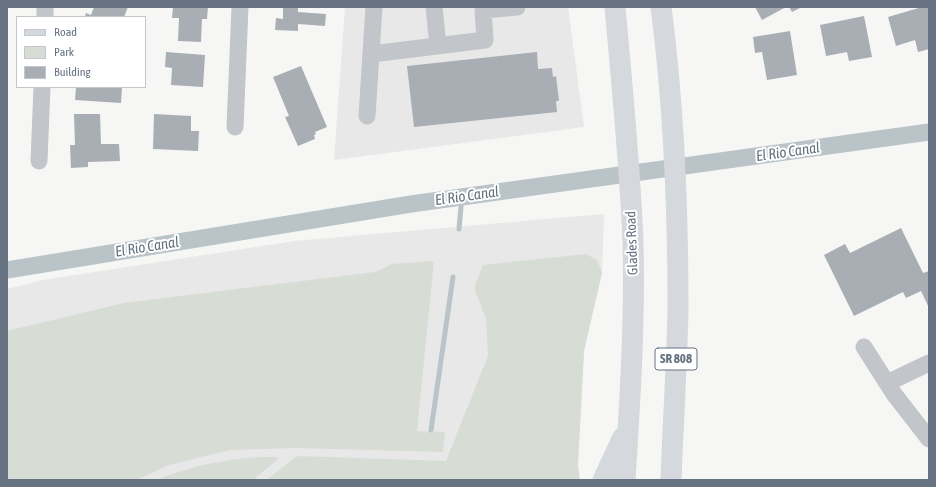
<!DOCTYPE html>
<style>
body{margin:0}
#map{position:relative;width:936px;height:487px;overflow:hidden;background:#f6f7f4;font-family:"Asap Condensed",sans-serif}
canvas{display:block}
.frame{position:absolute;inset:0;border:8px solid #677383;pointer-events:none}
.legend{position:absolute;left:16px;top:16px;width:130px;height:72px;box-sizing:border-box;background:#fff;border:1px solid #c2c7cd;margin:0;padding:5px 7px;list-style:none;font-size:12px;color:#677383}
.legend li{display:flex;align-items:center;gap:8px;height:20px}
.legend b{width:20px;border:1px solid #c2c7cd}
</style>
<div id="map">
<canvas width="936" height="487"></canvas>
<div class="frame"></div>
<ul class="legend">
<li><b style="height:5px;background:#d5d8dc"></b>Road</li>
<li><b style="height:11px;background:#d7ddd5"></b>Park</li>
<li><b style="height:11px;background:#a9aeb5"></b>Building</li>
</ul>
</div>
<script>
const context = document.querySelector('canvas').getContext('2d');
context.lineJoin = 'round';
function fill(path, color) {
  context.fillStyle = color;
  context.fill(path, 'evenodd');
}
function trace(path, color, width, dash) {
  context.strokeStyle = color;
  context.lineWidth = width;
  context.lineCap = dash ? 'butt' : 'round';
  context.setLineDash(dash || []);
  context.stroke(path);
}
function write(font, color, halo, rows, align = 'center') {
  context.font = font + ' "Asap Condensed",sans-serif';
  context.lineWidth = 4;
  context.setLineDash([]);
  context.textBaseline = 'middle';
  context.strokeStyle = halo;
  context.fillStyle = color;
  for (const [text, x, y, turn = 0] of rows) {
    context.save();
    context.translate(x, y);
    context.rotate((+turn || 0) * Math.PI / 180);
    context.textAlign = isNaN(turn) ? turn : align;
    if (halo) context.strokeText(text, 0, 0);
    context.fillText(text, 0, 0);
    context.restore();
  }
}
const built = new Path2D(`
 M345,7H568L584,127L334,160Z
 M604,214L602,273L584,351L578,464L575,480H7V289L43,280L294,241Z`);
const green = new Path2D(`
 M586,254L597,260L602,273L584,351L578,464L580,480H267L294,458L299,456L446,461L488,356L486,319L474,288L483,265Z
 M434,261L417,431L445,432L443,452L297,448L230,450L169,465L136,480H7V331L124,303L375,272L392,264Z
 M261,457H277L278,459L253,480H157C190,466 225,459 261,457Z`);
const stream = new Path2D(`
 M459,229L462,196
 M431,430L453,277`);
const canal = new Path2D(`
 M7,270L411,204L929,132`);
const building = new Path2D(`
 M94,7H128L124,17H85L86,13L91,15Z
 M173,7H208L207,19H202L201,42L178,41L179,18H172Z
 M298,7V12L326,14L325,26L298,24V31L275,30L276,18L283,19V8Z
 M755,7H786L762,20Z
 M789,7H802L792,12Z
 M922,7H929V49L918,52L915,40L896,46L888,17Z
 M864,16L872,57L849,61L847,52L826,56L820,25Z
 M790,31L797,75L767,80L762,52L755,53L753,37Z
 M166,52L205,55L203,87L171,85L172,68L165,67Z
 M537,52L538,69L552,68L553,77L556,76L559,101H556L557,112L414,127L407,66Z
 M301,66L327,127L315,132L316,134L314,135L315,139L298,146L285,117L289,116L273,77Z
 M76,87H122L121,103L75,100Z
 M74,114H100L101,144H119L120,161L88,162V167L71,168L70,145H75Z
 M154,114L191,116V131H199L198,151L153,149Z
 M901,228L923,273L929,271V308L921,291L906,298L903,292L854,316L824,255L845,244L850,253Z`);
const minor = new Path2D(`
 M434,7L438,46
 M45,17V7
 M372,54L485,40L483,10L517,7
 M367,116L374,7
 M235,127L240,7
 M39,161L42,87
 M864,347L894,394L929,439
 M887,383L929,363`);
const major = new Path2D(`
 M615,7C622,86 630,164 633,243C635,322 630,401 625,480
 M661,7C674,106 678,207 678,307C677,365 673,422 671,480
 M603,480L623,437`);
const shields = [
 [676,359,42]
];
const shieldNames = [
 ["SR 808",676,359]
];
const streetNames = [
 ["Glades Road",632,243,-92]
];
const waterNames = [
 ["El Rio Canal",788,152,-8],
 ["El Rio Canal",467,196,-8],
 ["El Rio Canal",147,247,-9]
];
fill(built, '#e7e8e7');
fill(green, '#d7ddd5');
trace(stream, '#bac3c8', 5);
trace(canal, '#bac3c8', 17);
fill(building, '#a9aeb5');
trace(minor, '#c2c5c9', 17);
trace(major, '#d5d8dc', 21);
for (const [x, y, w] of shields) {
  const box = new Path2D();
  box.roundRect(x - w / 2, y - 11, w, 22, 3);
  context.fillStyle = '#fff';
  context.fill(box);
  trace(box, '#677383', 1);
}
write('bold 13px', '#677383', null, shieldNames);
write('14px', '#677383', '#fff', streetNames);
write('italic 15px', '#63737f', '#fff', waterNames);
</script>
